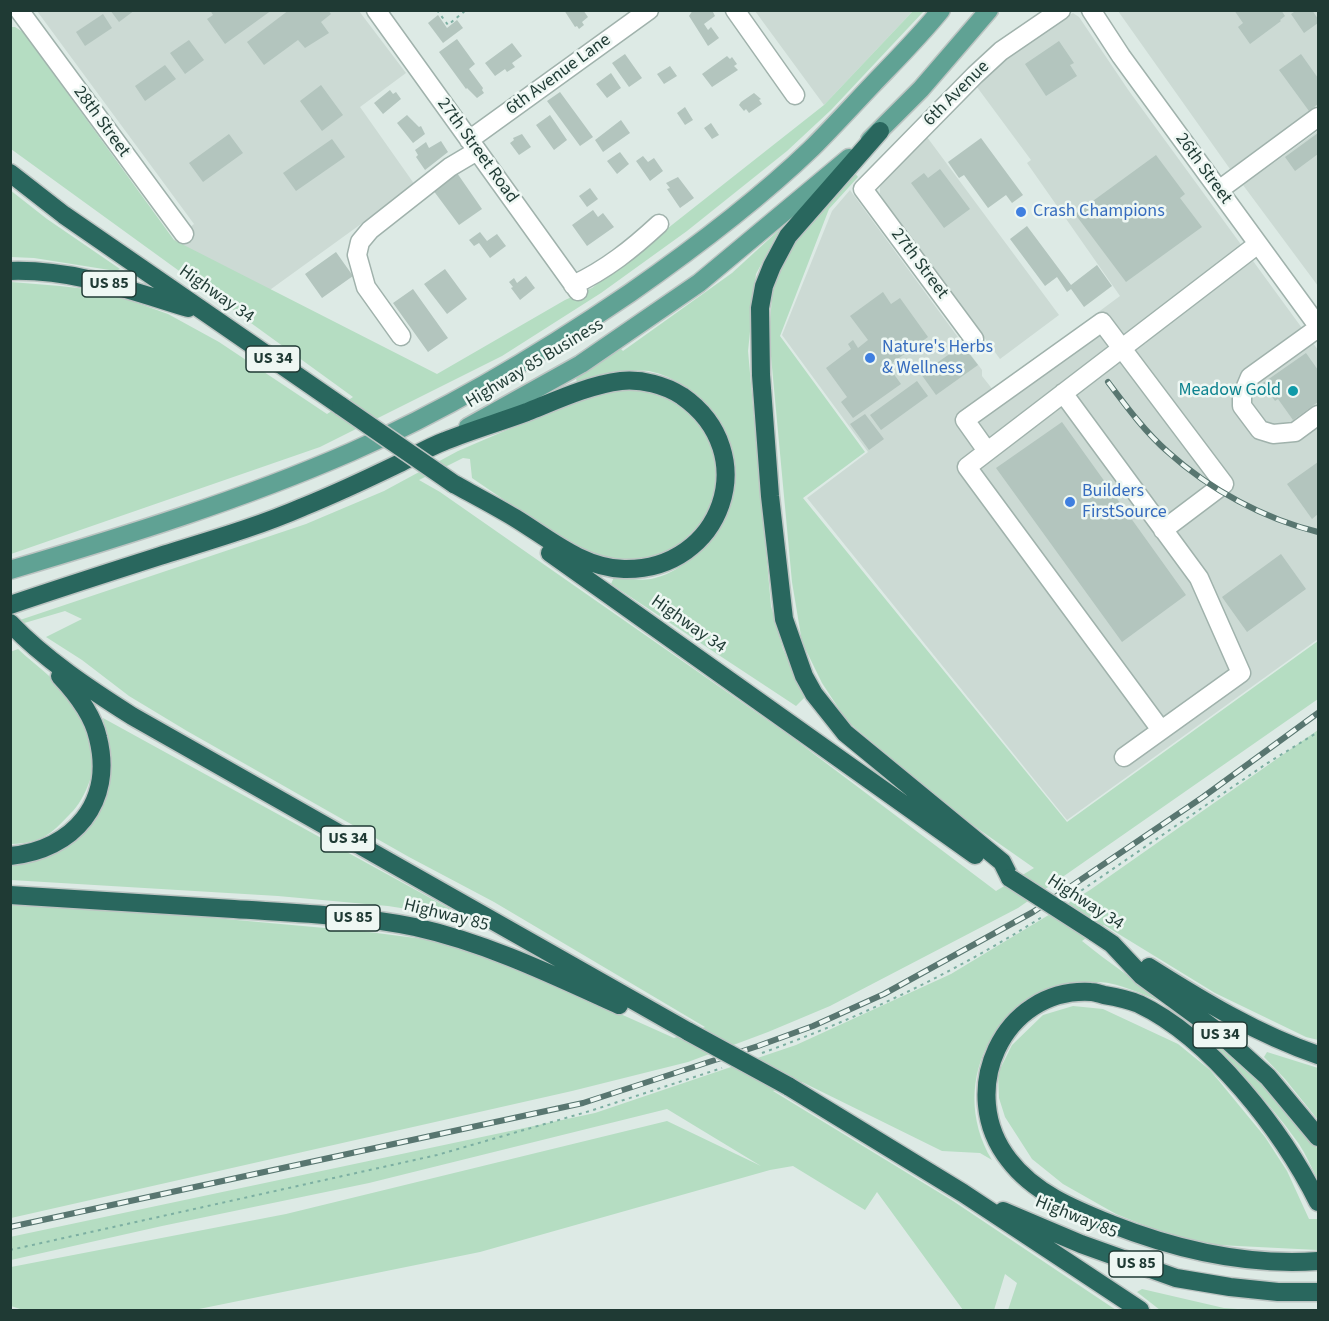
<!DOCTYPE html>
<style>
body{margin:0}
#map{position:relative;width:1329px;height:1321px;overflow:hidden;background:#ddeae5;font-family:"Source Sans 3",sans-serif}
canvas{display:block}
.frame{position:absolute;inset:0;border:12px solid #1f3a34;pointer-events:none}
</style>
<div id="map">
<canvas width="1329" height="1321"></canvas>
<div class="frame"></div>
</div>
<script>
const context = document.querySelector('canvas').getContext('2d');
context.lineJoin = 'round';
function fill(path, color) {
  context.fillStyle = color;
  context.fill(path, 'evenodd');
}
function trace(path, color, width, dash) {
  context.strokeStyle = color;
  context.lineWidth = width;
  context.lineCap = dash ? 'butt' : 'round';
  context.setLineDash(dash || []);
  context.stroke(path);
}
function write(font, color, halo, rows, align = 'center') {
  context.font = font + ' "Source Sans 3",sans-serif';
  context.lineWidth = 5;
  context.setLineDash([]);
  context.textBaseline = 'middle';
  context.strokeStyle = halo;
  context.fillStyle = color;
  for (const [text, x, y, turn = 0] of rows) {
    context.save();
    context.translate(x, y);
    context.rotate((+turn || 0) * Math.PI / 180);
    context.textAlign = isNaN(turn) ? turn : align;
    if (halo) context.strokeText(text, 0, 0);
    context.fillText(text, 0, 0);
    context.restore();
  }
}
const built = new Path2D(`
 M37,11H359L406,73L360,107L415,185L267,292L174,240L194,224Z
 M755,11H913L824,105Z
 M1118,11H1318V105L1230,169Z
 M1073,13L1079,17L1129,91L1318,350V639L1067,820L807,498L868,452L782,335L832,211L850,190L982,370V376L993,390L1120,296L1027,163L1031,160L974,83L1055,22Z
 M1318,131V286L1243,185Z
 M924,133L1059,315L1000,359L888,207L880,194V187L884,175Z`);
const green = new Path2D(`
 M913,11H924L831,110L787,151L687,231L601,293L502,356L320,447L11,554V282L60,286L104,291L168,314L219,342L327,414L353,397L11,149L10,27H15L23,32L174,240L437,374L565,300L592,288L824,105Z
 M855,173L858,177L829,209L780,336L865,452L803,498L1067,822L1318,641V699L1018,908L830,1006L768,1032L688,1062L572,1091L11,1218L10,905L159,913L369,932L431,940L464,949L527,972L674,1038L705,1027L494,902L409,857L187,731L129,696L82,660L46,637L82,619L65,611L11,627V623L306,524L384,491L458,451L574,401L620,389L650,392L676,403L696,419L709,438L716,462V487L708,510L701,523L675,549L653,561L606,560L579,551L472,478L470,459L463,458L419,480L440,492L790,736L996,891L1034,868L957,814L847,721L822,683L802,642L792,582L769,335L773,284L785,254L817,212Z
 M10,190L47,219L120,269L116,271L34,258L11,257Z
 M780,229L756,274L748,351L771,606L783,649L805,697L796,706L611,584L615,575C627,578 642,582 655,578C671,574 682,566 694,555C712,539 730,516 733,490C741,437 701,382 649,371C632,368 596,378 577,382L576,379L619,347L623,351L732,273Z
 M18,649C36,666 61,683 75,704C82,714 89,730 93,742C99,764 86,799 70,814C50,835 42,843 11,844L10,652Z
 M103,718L454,911L452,916L388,906L278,896L11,880L10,863C53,863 106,823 110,779C111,758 106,738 103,718Z
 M1318,730V1040L1306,1037L1215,993L1104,925L1082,941C1109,963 1137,981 1164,1003C1144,995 1120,983 1099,982C1003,978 943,1078 992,1160L980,1153L942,1151L802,1082L773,1091L953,1201L1116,1310H1008L1017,1283L1005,1274L994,1310H963L877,1192L865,1210L793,1166L770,1170L480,1252L194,1310H23L11,1306V1267L286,1214L667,1121L761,1166L667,1109L369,1183L162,1226L11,1260L10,1237L595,1113L796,1045L951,974L1090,890Z
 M1169,1005L1199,1024L1248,1068L1313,1141L1318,1150V1181C1312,1168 1306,1155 1299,1144C1262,1092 1216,1047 1169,1005Z
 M1073,1006L1103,1009L1178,1044L1210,1070L1265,1137L1287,1171L1309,1219H1318V1250L1218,1245L1192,1240L1151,1228L1116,1214L1063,1184L1032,1159L1005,1117L999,1098L998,1073L1012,1045L1043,1015Z
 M1267,1052L1318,1068V1120L1285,1079L1264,1057Z
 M1142,1289L1224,1308L1251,1310H1160L1137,1292Z`);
const building = new Path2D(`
 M110,10H135L119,22Z
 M210,10H272L225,44L207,19L213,15Z
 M289,10H328L331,14L321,22L329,33L305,48L298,40L264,65L247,42Z
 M564,10H583L588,17L582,22L584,25L579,29L577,26L575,27Z
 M693,10H712L715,16L704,24L708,30L711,27L719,38L708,46L689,16Z
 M1234,10H1281L1285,16L1280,20L1281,21L1250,44L1238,27L1243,23Z
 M1297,10H1312L1318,19V23L1304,33L1291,14Z
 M103,14L112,28L85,46L76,32Z
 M438,15L447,28L457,20L463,28L443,43L428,23Z
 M457,39L475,64L469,69L483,88L482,90L484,93L477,98L467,88L466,89L439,52Z
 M189,40L204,60L185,74L170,53Z
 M1059,41L1074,63L1070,65L1077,76L1046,96L1025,64Z
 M512,43L522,56L512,63L515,67L507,72L505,69L495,76L485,63Z
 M625,54L642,78L629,87L612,63Z
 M1301,54L1318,78V104L1309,111L1279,70Z
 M727,56L730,59L732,57L737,64L734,66L738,70L712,87L702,74Z
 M165,65L176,79L145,101L135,86Z
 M670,66L677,76L664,84L657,74Z
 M611,73L621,88L607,98L596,84Z
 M321,85L343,115L322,131L300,101Z
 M390,90L393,94L396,92L401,99L383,114L374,103Z
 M560,92L593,137L580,146L547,101Z
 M754,93L761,99L759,100L762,104L749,113L746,109L744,111L739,105L741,102Z
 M685,107L693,120L685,125L677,113Z
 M407,115L419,127L421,126L425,134L413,143L397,123Z
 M550,115L567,140L554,150L536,125Z
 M621,120L630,133L603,152L595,140Z
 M711,123L719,135L712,139L704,128Z
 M1318,133V154L1295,171L1285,157Z
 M229,134L243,153L203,182L189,163Z
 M522,134L531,147L519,155L510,143L514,140L513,138Z
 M981,138L1023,195L1012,203L1006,195L988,208L964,175L959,178L948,162Z
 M332,139L345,157L296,191L283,173Z
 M441,141L448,152L425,170L416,157L418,155L415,150L426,142L429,148Z
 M620,152L629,164L617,174L607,161Z
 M1156,155L1185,194L1180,198L1202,227L1126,282L1075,214Z
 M643,156L648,162L654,158L663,171L650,181L636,161Z
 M940,169L970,209L944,228L911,183L924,173L928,178Z
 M457,173L482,209L459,225L433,190Z
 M678,177L694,198L680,208L667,189L670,188L666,183Z
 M590,188L598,199L587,207L579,196Z
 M593,210L598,217L603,213L614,227L587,246L572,225Z
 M1027,226L1071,285L1097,265L1112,286L1084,307L1071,289L1067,292L1057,277L1045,286L1010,239Z
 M480,232L487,241L497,234L506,246L490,258L479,243L474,246L469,240Z
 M336,252L353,276L322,298L305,274Z
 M445,269L467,299L447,314L424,284Z
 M526,276L535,288L520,300L511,288L513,287L509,282L514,278L517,283Z
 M413,289L448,338L428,352L393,303Z
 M883,292L891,304L900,298L928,337L888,366L901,384L853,418L841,402L847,397L826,368L851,349L848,344L853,340L858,348L868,340L850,316Z
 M964,347L978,365L936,395L921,374L951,353L953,355Z
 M1306,353L1318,370V402L1293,420L1278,399L1275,401L1263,383Z
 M917,381L928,396L881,430L870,415Z
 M865,414L884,439L869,450L850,424Z
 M1062,422L1186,595L1122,642L996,468Z
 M1318,462V514L1312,519L1287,484Z
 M1281,554L1306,589L1247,632L1222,597Z`);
const path = new Path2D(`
 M437,10L448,25L466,10
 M1069,899L1266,764L1318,732
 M762,1053C859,1018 954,973 1042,917
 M10,1250L437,1155L590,1111L722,1068`);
const minor = new Path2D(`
 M19,10L184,234
 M376,10L578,291
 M735,10L795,95
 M1091,10L1121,56L1318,326
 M469,140L649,10
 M1219,190L1318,117
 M573,285C606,270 633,248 659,224
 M1318,328L1250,377L1242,396V406L1260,430L1273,434L1295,432L1318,415
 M401,336L366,287L357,255L360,242L370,230L450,167L477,151
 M974,339L863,189L975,75L1001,51L1061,10
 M1063,393L1199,578L1241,673L1124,757
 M987,451L965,420L1102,322L1224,484L1163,530
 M1161,730L967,467L1258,244`);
const major = new Path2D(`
 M870,140L921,89L989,10
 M468,427L581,364L699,283L849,158
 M10,570C125,536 241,500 351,452C449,409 542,353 630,293C693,249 756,202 812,148C833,127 853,105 873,84C896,60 920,36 941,10`);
const highway = new Path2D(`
 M880,131L788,236L772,266L764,286L760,308L761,375L770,496L784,619L804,676L814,694L845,733L1002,862L1010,878
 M10,173L64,215L341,406
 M10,271C73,269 129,290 188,308
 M550,553L975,855
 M10,605C60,588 110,572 160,556C208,541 257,527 303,507C335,494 367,479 398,464C414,456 429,447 445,441C472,430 500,422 527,412C557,400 589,385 621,381C642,379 665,385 682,396C764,453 722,571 624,569C582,568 548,538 515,518C495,506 474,495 454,484
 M10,623C44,659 91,690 132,716L689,1032
 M10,856C74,850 114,802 98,738C93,715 76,693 60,676
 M10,895C85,900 159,904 234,909C294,913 356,915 415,927C487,943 553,975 619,1005
 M1094,932L1112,944L1142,976L1217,1031L1268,1077L1318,1137
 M1149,967C1203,1001 1257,1034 1318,1055
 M788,1086L963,1193L1140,1310
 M1318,1202C1283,1132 1211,1038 1139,1004C1127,999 1116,997 1104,995C1100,994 1095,992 1091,992C1002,987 956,1093 1009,1160C1034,1193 1074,1209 1111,1224C1177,1250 1248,1266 1318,1261
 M1003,1211L1081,1244L1176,1278L1230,1287L1278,1292H1318`);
const rail = new Path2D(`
 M1108,382C1126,406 1145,432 1168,452C1210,490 1265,519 1318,532
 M10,1227L583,1103L758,1046L813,1026L884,994L1033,912L1203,797L1318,713`);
const highwayBridge = new Path2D(`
 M341,406L454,484
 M1010,878L1094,932
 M689,1032L788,1086`);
const markers = [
 [1021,212,6,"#3f7fe0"],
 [870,358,6,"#3f7fe0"],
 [1293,391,6,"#0f9aa8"],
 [1070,502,6,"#3f7fe0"]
];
const shields = [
 [109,284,54],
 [273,359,54],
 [348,839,54],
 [353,918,54],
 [1220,1035,54],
 [1136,1264,54]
];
const shieldNames = [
 ["US 85",109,284],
 ["US 34",273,359],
 ["US 34",348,839],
 ["US 85",353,918],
 ["US 34",1220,1035],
 ["US 85",1136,1264]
];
const streetNames = [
 ["6th Avenue Lane",559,75,-36],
 ["6th Avenue",957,94,-45],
 ["28th Street",101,122,54],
 ["27th Street Road",477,151,54],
 ["26th Street",1203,169,54],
 ["27th Street",919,264,53],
 ["Highway 34",216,295,35],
 ["Highway 85 Business",535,364,-31],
 ["Highway 34",688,625,35],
 ["Highway 34",1085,903,33],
 ["Highway 85",446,916,14],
 ["Highway 85",1076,1218,22]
];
const shopNames = [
 ["Crash Champions",1033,212],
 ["Nature's Herbs",882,348],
 ["& Wellness",882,369],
 ["Builders",1082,492],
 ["FirstSource",1082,513]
];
const cultureNames = [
 ["Meadow Gold",1281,391]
];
fill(built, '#ccdad4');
fill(green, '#b5ddc2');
fill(building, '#b3c5be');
trace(minor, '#a0b2ac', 21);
trace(major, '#bcc4c2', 21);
trace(highway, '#bcc4c2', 21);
trace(path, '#7cafa2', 2, [3, 4.5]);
trace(minor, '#fff', 18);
trace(major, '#60a294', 18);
trace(highway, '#29675e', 18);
trace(rail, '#587670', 6);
trace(rail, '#eef7f3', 4, [11]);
trace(highwayBridge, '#bcc4c2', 21, []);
trace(highwayBridge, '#29675e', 18);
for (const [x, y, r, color] of markers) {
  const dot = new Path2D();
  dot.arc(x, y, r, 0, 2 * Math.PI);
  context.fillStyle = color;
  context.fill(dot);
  trace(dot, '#eef7f3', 2);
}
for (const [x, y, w] of shields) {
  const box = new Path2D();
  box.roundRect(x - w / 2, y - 13, w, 26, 4.5);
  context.fillStyle = '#eef7f3';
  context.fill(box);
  trace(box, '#1f3a34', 1.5);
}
write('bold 16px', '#1f3a34', null, shieldNames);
write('18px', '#1f3a34', '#eef7f3', streetNames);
write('18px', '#366cbe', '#eef7f3', shopNames, 'left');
write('18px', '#0d838f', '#eef7f3', cultureNames, 'right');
</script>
